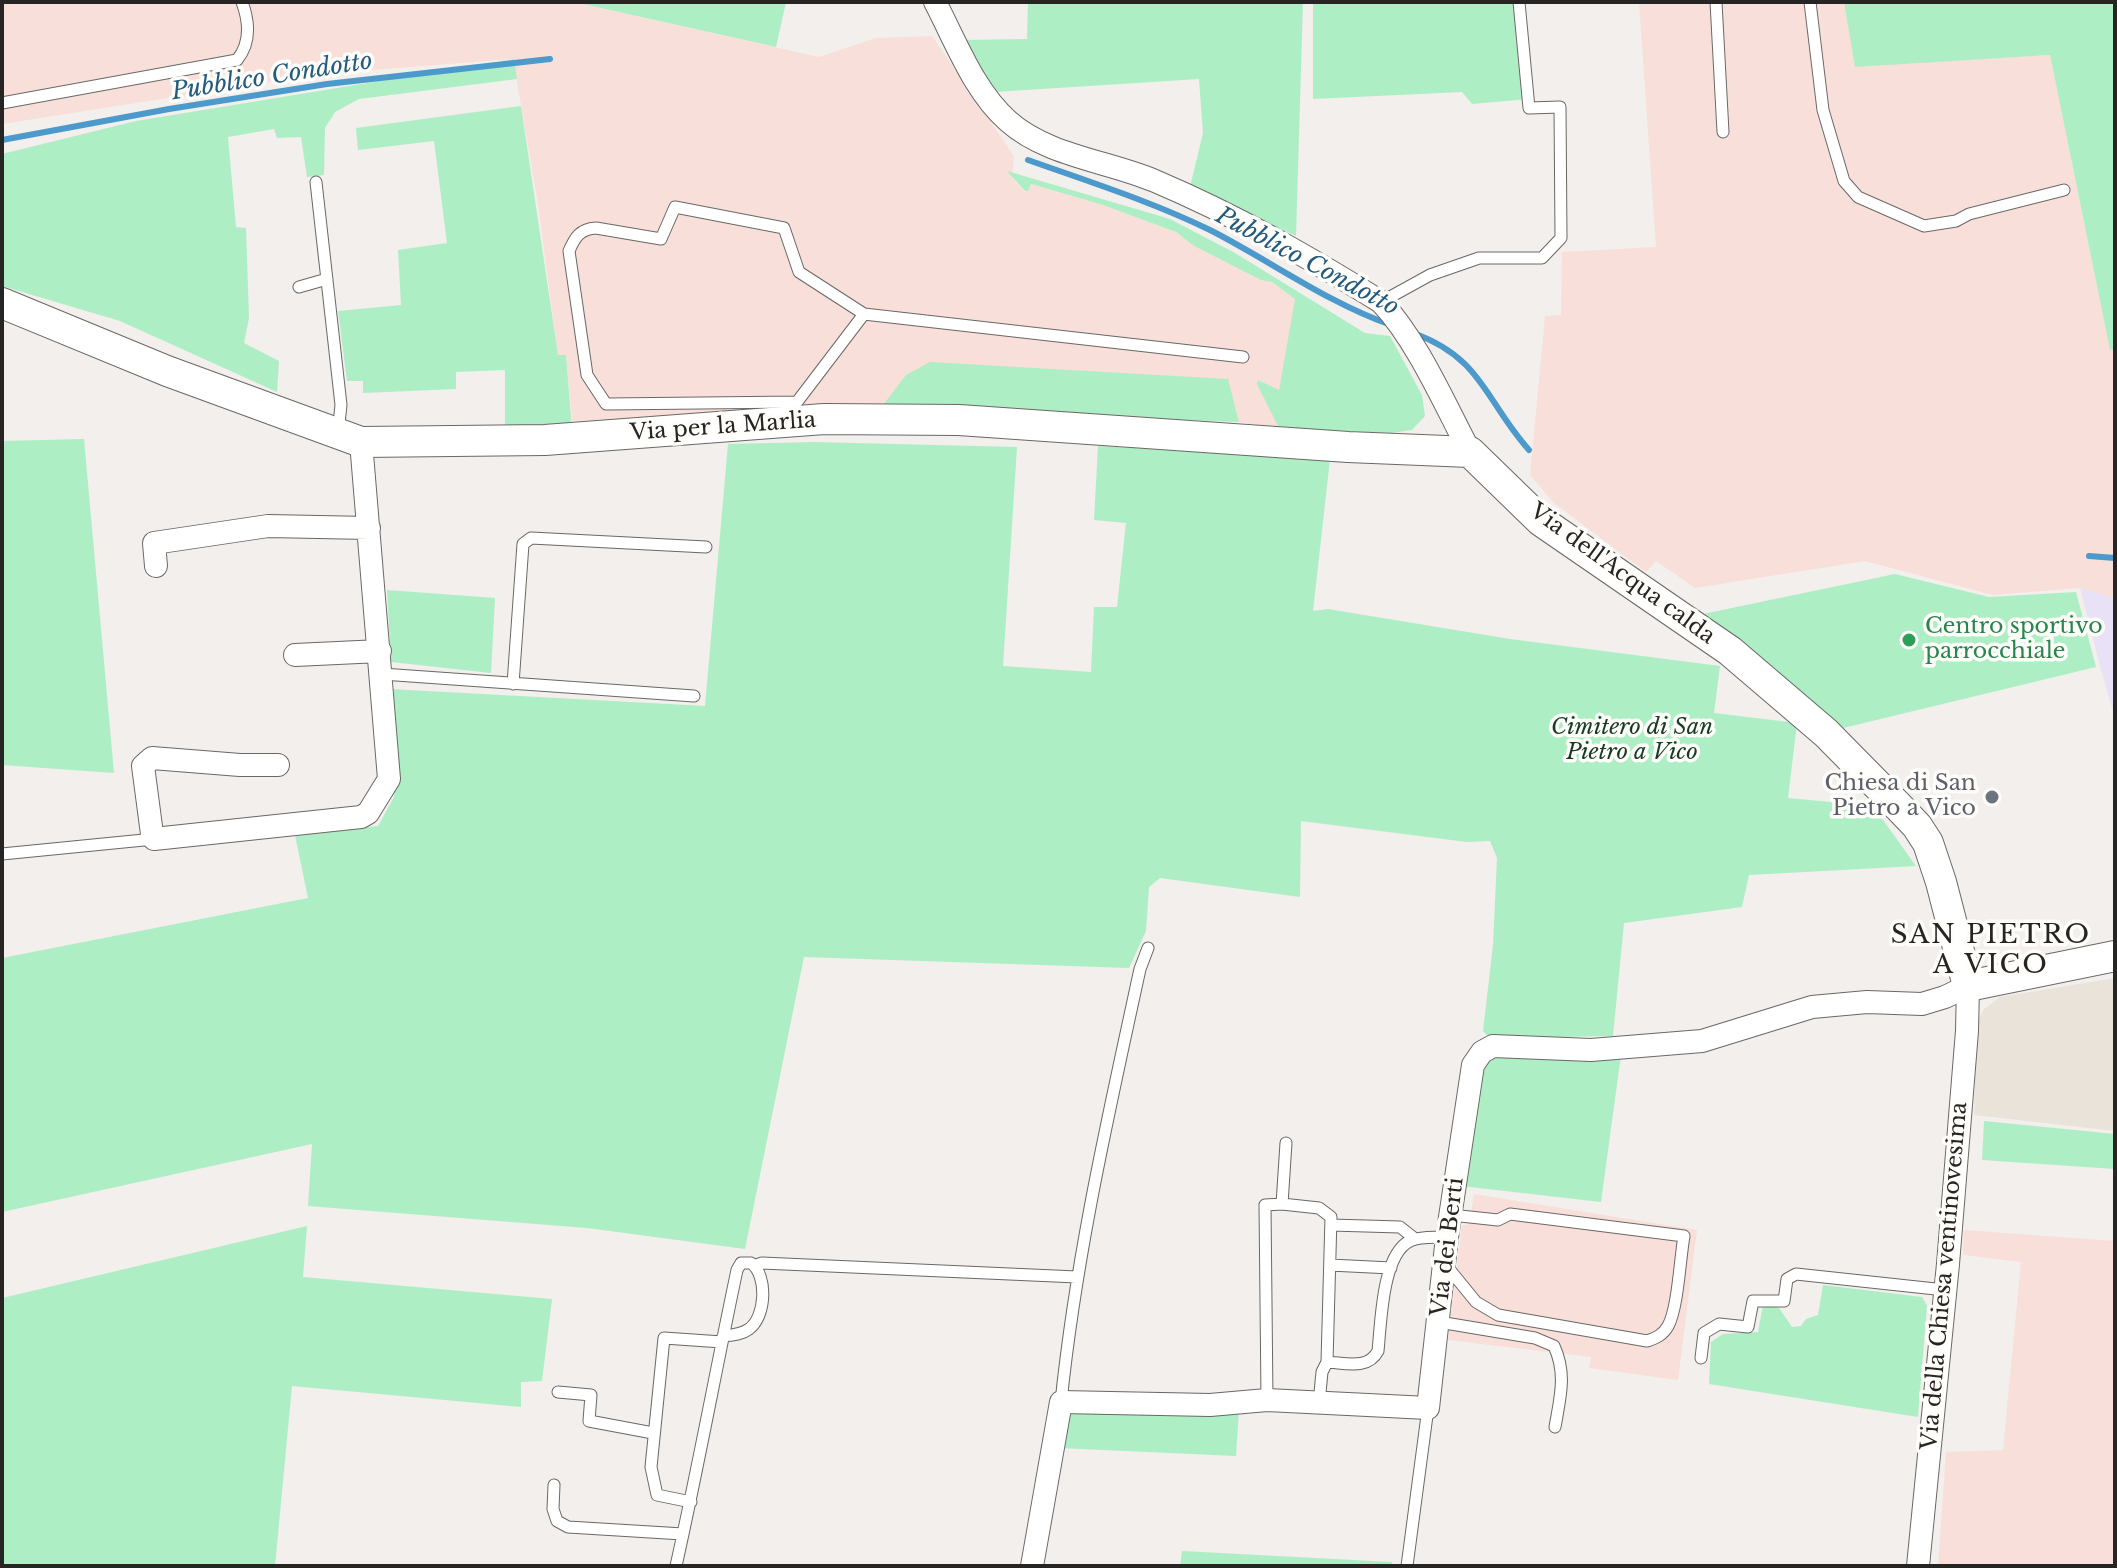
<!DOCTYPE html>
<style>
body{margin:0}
#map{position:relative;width:2117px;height:1568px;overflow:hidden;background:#f2efec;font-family:"Libre Baskerville",serif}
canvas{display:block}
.frame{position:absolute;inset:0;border:4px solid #262524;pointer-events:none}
</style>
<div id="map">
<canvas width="2117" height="1568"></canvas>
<div class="frame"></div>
</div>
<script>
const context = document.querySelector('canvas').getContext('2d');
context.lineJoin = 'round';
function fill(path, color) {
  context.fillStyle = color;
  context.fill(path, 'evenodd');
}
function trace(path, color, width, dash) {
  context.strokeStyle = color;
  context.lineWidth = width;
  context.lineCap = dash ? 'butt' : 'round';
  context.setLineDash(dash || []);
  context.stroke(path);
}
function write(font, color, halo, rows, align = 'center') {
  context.font = font + ' "Libre Baskerville",serif';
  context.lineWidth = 7;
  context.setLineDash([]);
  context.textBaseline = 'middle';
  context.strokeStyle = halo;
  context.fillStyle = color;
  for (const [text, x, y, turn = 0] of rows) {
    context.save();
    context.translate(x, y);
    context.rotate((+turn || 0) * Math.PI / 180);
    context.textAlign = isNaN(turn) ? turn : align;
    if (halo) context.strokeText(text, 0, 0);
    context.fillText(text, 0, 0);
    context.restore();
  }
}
const commercial = new Path2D(`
 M2080,588L2115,598V719L2100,666Z`);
const industrial = new Path2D(`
 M2,2H574L819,57L876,38L932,36L1014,156L1012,177L1024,191H1028L1030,184L1103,205L1176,232L1194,246L1261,280L1272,282L1296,299L1279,391L1259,380L1279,428L1239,422L1227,379L880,409L834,408L572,421L566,355L558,356L538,204L513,59L321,74L2,124Z
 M1639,2H1844L1856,66L2050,55L2110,350L2115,349V598L2080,588L1993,595L1865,561L1695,588L1656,561L1646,572L1554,503L1530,475L1545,316L1561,315L1562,252L1656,247Z
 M1474,1194L1697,1230L1678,1380L1589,1368L1591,1357L1448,1340L1462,1225H1469Z
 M1964,1230L2115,1241V1566H1938L1946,1452L2003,1450L2021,1262L1963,1255Z`);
const built = new Path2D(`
 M2115,978V1131L1974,1115L1977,1024L1983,1010L2000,997Z`);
const green = new Path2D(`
 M574,2H786L776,47Z
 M1028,2H1303L1296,236L1190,187L1203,133L1199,79L994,92L964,40L1027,39Z
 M1313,2H1520L1529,99L1472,104L1462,92L1313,99Z
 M1844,2H2115V349L2110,350L2050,55L1855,67Z
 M514,59L517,79L359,99L335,112L325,128L324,175L307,177L301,137L277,138L274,129L228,137L236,227L246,228L249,318L244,343L279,361L277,392L120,321L2,286V154L136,121Z
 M521,106L558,355H566L572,430H505V370L456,372V389L363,393V381H347L338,311L401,305L398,250L447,243L434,141L358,150L356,128Z
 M1007,171L1170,219L1235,253L1365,333L1390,336L1422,395L1425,416L1412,430L1391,433L1279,428L1257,384L1258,380L1279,390L1295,299L1272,282L1261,280L1194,246L1176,232L1103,205L1031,184L1028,191H1025Z
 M930,362L1228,379L1239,422L880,409L906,375Z
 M84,439L114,773L2,765V441Z
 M814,442L1017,447L1003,666L1091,672L1094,607H1117L1126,523L1094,520L1098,446L1330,459L1313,611L1328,609L1510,639L1720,666L1714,713L1797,723L1788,798L1873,806L1916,866L1749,875L1742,907L1624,923L1613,1036L1490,1038L1483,1031L1493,945L1497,858L1490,841L1467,842L1301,821L1300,897L1160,878L1149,887L1146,931L1129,968L804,957L745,1249L587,1228L308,1206L312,1144L2,1212V958L308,898L295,835L378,826L394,797L398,753L390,689L705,706L728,444Z
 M1895,574L1989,597L2076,592L2096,667L1839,729L1698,615Z
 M387,590L495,598L491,673L391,662Z
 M1495,1054L1621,1055L1601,1202L1461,1186L1480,1071Z
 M1984,1121L2115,1134V1169L1982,1160Z
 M307,1226L303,1277L552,1299L542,1381L521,1382V1407L292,1386L275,1566H2V1298Z
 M1823,1285L1922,1297L1927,1306L1918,1417L1709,1384L1711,1342L1723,1334L1758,1332L1763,1305L1779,1308L1792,1327L1801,1326L1806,1319L1818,1315Z
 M1239,1409L1236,1456L1059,1448L1063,1426L1071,1413Z
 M1182,1551L1392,1562L1391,1566H1180Z`);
const stream = new Path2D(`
 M2,140L169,109L327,84L550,59
 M1028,160C1090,182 1153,202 1212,231C1272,262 1328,303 1391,325
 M1413,333C1483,358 1485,401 1529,450
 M2089,556L2115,558`);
const lane = new Path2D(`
 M1716,2L1723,132
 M1810,2L1823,110L1844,181L1858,197L1924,226L1956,221L1969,214L2064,190
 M2,103L237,60C251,43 249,21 242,2
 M316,182L341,405L338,433
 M299,287L327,279
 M1381,302L1430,275L1479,258H1542L1561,238L1560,107L1529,108L1519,2
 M864,314L799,272L784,228L675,207L661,239L596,228C580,229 575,237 569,251L587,375L606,404L797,402L864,314L1243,357
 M382,674L694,696
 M513,684L523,544L531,538L706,547
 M2,854L154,839
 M1282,1204L1319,1208L1331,1217L1327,1362L1322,1372L1319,1403
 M1331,1225L1400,1227L1414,1238
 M1445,1264L1476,1302L1498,1315L1647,1341C1656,1338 1663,1335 1668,1326C1678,1308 1680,1258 1684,1236L1510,1214L1498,1220L1451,1215
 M756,1265L762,1263L1077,1277
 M1330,1265L1391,1268
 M1439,1322L1535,1338L1554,1346C1567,1374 1560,1398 1555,1427
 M1701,1358L1704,1333L1719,1324L1748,1327L1753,1301H1784L1787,1279L1796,1274L1945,1290
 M1327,1362C1346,1363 1368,1370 1378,1351C1381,1323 1382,1254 1410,1241C1420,1236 1436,1238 1447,1237
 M558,1392L591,1395L589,1421L653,1433
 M1267,1400L1265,1205L1282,1204L1286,1143
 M1061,1402C1076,1256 1109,1112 1140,969L1148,948
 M554,1485L553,1509L557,1521L568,1527L683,1534
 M691,1502L657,1495L651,1467L664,1338L722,1342
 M676,1566C698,1468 716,1369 737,1270L741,1263H751C768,1275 766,1317 749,1329C741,1335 732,1335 723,1336
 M1407,1566L1428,1408`);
const street = new Path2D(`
 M935,2C956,42 974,91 1008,121C1047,156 1108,161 1155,181C1235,215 1307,256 1381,302C1417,340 1445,405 1470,452
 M156,566L154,543L268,526L369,528
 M295,655L380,651
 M278,765H240L152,758L143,766L152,834L154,839L361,817L368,813L389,779L361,442
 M1032,1566L1061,1402L1210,1405L1267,1400L1428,1408L1447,1237L1473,1065L1482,1052L1493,1046L1591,1050L1702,1041L1812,1007L1867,1002L1922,1004L1945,997L1968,986L1967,1031L1948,1264L1918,1566`);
const secondary = new Path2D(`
 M2,303L167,371L361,442L545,440L824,419L959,420L1348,447L1470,452L1541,521L1730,651L1826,733L1897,805L1917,826L1928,843L1941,882L1968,986L2115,956`);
const markers = [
 [1909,640,8,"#2e9e5b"],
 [1992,797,8,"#6b7280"]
];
const streetNames = [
 ["Via per la Marlia",723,427,-4],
 ["Via dell'Acqua calda",1622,574,36],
 ["Via dei Berti",1448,1247,-83],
 ["Via della Chiesa ventinovesima",1945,1276,-85]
];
const leisureNames = [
 ["Centro sportivo",1925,627],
 ["parrocchiale",1925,652]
];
const parkNames = [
 ["Cimitero di San",1632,728],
 ["Pietro a Vico",1632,753]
];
const worshipNames = [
 ["Chiesa di San",1976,784],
 ["Pietro a Vico",1976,809]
];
const waterNames = [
 ["Pubblico Condotto",272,77,-9],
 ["Pubblico Condotto",1307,262,28]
];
const quarterNames = [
 ["SAN PIETRO",1991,936],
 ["A VICO",1991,966]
];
fill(commercial, '#e9e2f7');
fill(industrial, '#f9dfd9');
fill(built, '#eae3d9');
fill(green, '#aeeec4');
trace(stream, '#4c99cc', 6);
trace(lane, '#6a6865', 13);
trace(street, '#6a6865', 24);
trace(secondary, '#6a6865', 32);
trace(lane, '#fff', 11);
trace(street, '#fff', 22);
trace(secondary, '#fff', 30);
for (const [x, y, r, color] of markers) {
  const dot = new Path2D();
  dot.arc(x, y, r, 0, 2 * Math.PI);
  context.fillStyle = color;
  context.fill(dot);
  trace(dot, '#fffdfa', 3);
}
write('22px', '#262524', '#fffdfa', streetNames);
write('22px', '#27864d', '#fffdfa', leisureNames, 'left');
write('italic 22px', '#173a25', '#fffdfa', parkNames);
write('22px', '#5b616d', '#fffdfa', worshipNames, 'right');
write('italic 24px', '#225b7e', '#fffdfa', waterNames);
context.letterSpacing = '2px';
write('26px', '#262524', '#fffdfa', quarterNames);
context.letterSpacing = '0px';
</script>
